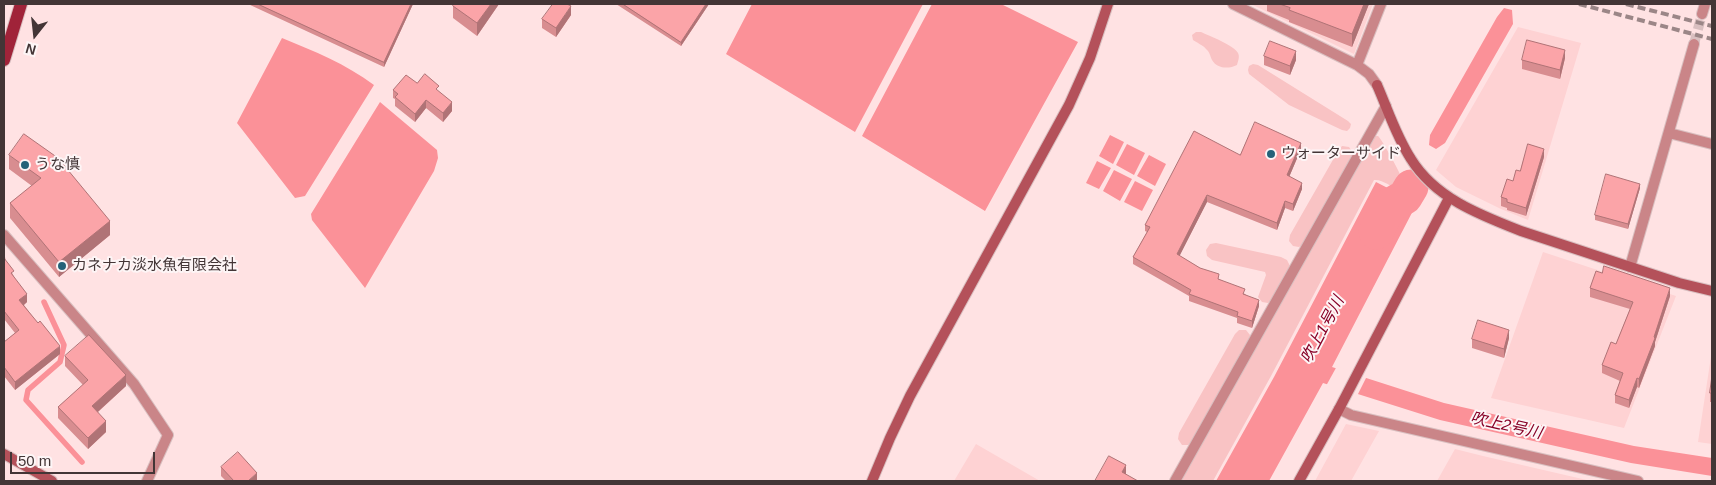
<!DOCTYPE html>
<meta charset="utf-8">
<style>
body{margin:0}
#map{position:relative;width:1716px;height:485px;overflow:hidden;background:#ffe2e3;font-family:Arial,sans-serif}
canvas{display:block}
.frame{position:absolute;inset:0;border:5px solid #433536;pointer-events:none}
.north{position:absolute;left:10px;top:10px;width:50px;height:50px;-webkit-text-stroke:4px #fdf5f6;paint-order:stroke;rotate:196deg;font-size:14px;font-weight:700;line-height:20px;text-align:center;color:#433536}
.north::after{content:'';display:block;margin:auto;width:18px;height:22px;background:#433536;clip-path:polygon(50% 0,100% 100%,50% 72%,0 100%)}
.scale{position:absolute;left:10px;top:452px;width:145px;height:22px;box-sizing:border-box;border:2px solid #433536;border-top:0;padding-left:6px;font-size:15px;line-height:18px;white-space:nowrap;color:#433536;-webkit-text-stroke:4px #fdf5f6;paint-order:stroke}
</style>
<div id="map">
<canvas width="1716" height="485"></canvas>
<div class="frame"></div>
<div class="north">N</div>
<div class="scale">50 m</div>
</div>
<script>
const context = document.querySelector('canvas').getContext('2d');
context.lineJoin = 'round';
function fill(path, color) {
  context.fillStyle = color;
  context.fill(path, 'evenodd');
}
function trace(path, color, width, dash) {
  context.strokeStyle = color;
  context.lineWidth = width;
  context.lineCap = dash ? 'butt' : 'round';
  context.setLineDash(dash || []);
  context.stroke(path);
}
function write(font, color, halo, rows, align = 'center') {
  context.font = font + ' Arial,"Noto Sans JP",sans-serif';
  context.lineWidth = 4;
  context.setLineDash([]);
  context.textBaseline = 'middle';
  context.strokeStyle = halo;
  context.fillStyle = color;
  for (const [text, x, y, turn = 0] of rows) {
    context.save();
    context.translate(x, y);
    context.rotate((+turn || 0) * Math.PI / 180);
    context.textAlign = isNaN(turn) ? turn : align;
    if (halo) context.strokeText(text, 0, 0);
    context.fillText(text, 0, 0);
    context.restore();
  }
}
const built = new Path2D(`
 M1251,4H1373L1354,54Z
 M1518,27L1581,43L1528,220L1501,209L1456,187L1436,170Z
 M1543,252L1676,296L1624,428L1491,398Z
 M1712,350V444L1698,442Z
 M1346,424L1379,431L1351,481H1315Z
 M976,444L1040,481H954Z
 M1455,449L1483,456L1591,481H1437Z`);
const green = new Path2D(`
 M1196,32H1201C1209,36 1234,45 1238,53C1240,57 1238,61 1237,65C1229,69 1217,69 1212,60C1210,56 1210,52 1206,49C1203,45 1197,43 1193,40L1192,35Z
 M1253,64L1258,65L1348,121L1351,124L1350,128L1347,131L1342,130L1289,105L1249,74L1248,70L1249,66Z
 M1375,136H1378C1381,138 1401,174 1402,179C1403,183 1403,184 1402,187L1399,189C1390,187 1383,179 1374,180L1271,376L1213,481H1180Z
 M1342,146L1349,147L1353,153L1352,158L1304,244L1299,247L1293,246L1289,241L1290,235L1338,151Z
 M1216,243L1281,257L1287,260L1290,266C1286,278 1278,296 1268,303L1262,302L1258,297L1266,275L1265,272L1212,260L1207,256L1206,250L1210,244Z
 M1239,330H1246L1250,335L1249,341L1192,442L1188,445H1182L1178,439L1179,433L1235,334Z`);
const water = new Path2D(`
 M752,4H923L855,132L726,54Z
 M932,4H1001L1078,42L985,211L862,136Z
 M1504,8L1512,10L1513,24L1445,143L1436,149L1429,145L1430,135L1497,17Z
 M282,38C314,51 346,64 374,85L305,196L295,198L237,123Z
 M380,102L437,150L438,158L434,171L365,288L312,220L311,214Z
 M1110,135L1124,142L1113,164L1099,156Z
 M1127,144L1145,153L1134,175L1116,165Z
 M1149,155L1166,164L1155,186L1137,176Z
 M1097,161L1111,168L1099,189L1086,183Z
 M1114,170L1132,179L1120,201L1103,191Z
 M1135,181L1153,190L1142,211L1124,202Z
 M1376,182L1417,203L1332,367L1444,403L1634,446L1712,458V476L1631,463L1440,420L1323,383L1269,481H1216L1274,377Z`);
const pier = new Path2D(`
 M1337,366L1367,376L1357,396L1326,386Z`);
const stream = new Path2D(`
 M44,302L64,345L60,362L28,390L26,400L82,462`);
const river = new Path2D(`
 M1376,232L1389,206L1405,197L1411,187`);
const streetTunnel = new Path2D(`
 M1694,44L1702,14`);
const street = new Path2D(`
 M1233,4L1357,65L1369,74L1377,85
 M1702,14L1705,4
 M1357,65L1381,4
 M1669,133L1712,144
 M4,235L134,384L168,435L147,481
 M1630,267L1694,44
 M1339,409L1351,415L1638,481
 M1175,481L1386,106`);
const secondary = new Path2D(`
 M1377,85C1388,110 1396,136 1411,159C1435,198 1480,215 1521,231L1679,283L1712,291
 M4,454L52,481
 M872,481L890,438L910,396L1069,105L1090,58L1108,4
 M1299,481L1339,409L1449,198`);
const primary = new Path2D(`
 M4,60L21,4`);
const rail = new Path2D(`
 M1579,4L1712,39
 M1626,4L1712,26`);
const wall = new Path2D(`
 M248,4H413L384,67Z
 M499,4L477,36L453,18V6Z
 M616,4H709L681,46Z
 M1267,4H1369L1352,47L1289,22V20L1267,11Z
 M571,15L556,37L542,28V19Z
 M1264,56L1296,60L1290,75L1264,65Z
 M1565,58L1560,79L1522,69V60Z
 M393,90L439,92L452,111L443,122L426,108L415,122L395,106V99L393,98Z
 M1301,149L1289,177L1302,189L1293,211L1285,208L1277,230L1207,202L1179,256L1245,294L1259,306L1252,328L1237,323V318L1189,301V296L1133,264V257L1147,232L1145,231V225L1240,155Z
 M9,155L110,221V235L59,277L10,218V203L32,186L9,169Z
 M1544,157L1526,216L1507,210V208L1501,206V197L1520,171Z
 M1640,188L1628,229L1595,220V215Z
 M4,253L6,261L27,302L24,305L60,354L15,390L4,376V342L15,333L4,319Z
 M1590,288L1670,296L1655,342V346L1639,388L1637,387L1629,408L1615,403V395L1620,381L1602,373V365L1616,344L1630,309L1590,297Z
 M1509,338L1504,358L1472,348V339Z
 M65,356L126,386L98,412L106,432L88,449L58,418V407L83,385L65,366Z
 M1712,376V402H1710V393Z
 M221,467L257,481H226L221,476Z`);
const shadedWall = new Path2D(`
 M411,4H413L384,67V62Z
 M491,4H499L477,36V23Z
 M706,4H709L681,46V42Z
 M1364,4H1369L1352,47V34Z
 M571,6V15L556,37V28Z
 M1565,50V58L1560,79V70Z
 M1296,51V60L1290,75V66Z
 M426,100V108L415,122V114Z
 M452,102V111L443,122V113Z
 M1301,143V149L1287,182V175Z
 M1544,149V157L1526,216V208Z
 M1302,183V189L1293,211V204Z
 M1640,184V188L1628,229V224Z
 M1207,195V202L1177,261V254Z
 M1285,201V208L1277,230V223Z
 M110,221V235L59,277V262Z
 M1670,288V296L1655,342V346L1639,388V379L1654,337Z
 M27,294V302L19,309V300Z
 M1259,300V306L1252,328V321Z
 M1509,330V338L1504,358V349Z
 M60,346V354L15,390V382Z
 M126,375V386L92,417V406Z
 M1637,378V387L1629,408V400Z
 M106,421V432L88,449V438Z
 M1126,465V474L1122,481V472Z
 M257,473V481H248Z`);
const building = new Path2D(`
 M258,4H411L384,62Z
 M454,4H491L477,23L453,6Z
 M553,4H567L571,6L556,28L542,19Z
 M623,4H706L681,42Z
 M1280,4H1364L1352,34L1289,10L1290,8Z
 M1527,40L1565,50L1560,70L1522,60Z
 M1270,41L1296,51L1290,66L1264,56Z
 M425,74L439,86L436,89L452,102L443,113L426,100L415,114L395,97L398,94L393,90L406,75L417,83Z
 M1255,122L1301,143L1287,175L1302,183L1293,204L1285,201L1277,223L1207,195L1177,254L1200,268L1219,274L1218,279L1245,289L1243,294L1259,300L1252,321L1237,316L1238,312L1189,294L1191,290L1133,257L1150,227L1145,225L1194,131L1240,155Z
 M24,134L58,158L110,221L59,262L10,203L41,178L9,155Z
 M1528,144L1544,149L1526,208L1507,202V199L1501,197L1507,179L1513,181L1516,170L1520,171Z
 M1606,174L1640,184L1628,224L1595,215Z
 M4,258L14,271L11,273L27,294L19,300L38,323L40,321L60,346L15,382L4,367V342L19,330L4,311Z
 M1604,266L1670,288L1654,337L1655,338L1639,379L1637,378L1629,400L1615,395L1623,373L1602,365L1611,342L1616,344L1633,302L1590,288L1596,271L1602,273Z
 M1478,320L1509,330L1504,349L1472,339Z
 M89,335L126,375L92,406L106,421L88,438L58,407L88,380L65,356Z
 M1712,376V393H1710Z
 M238,452L257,473L248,481H234L221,467Z
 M1109,456L1126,465L1122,472L1138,481H1095Z`);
const markers = [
 [1271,154,5,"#246279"],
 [25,165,5,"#246279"],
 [62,266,5,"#246279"]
];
const poiNames = [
 ["ウォーターサイド",1281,154],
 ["うな慎",35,165],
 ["カネナカ淡水魚有限会社",72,266]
];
const waterNames = [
 ["吹上1号川",1323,330,-62],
 ["吹上2号川",1506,426,13]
];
fill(built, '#fed2d3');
fill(green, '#f9c3c4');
fill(water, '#fb9198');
fill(pier, '#ffe2e3');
trace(stream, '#fb9198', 5.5);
trace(river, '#fb9198', 35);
trace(streetTunnel, '#d9bfc0', 10, [10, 5]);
trace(street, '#d9bfc0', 12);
trace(secondary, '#d9bfc0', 12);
trace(primary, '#d9bfc0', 14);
trace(street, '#ca8588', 10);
trace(secondary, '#b4515a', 10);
trace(primary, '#a02339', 12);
trace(rail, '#9b8687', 4, [8, 4]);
fill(wall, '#d88d90');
fill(shadedWall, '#b07376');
fill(building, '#fba4a8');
trace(building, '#b07376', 1);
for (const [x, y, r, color] of markers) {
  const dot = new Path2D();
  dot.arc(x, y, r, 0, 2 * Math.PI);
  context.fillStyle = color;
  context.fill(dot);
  trace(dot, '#fdf5f6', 2);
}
write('15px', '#433536', '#fdf5f6', poiNames, 'left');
write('italic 16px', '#870027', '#fdf5f6', waterNames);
</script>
